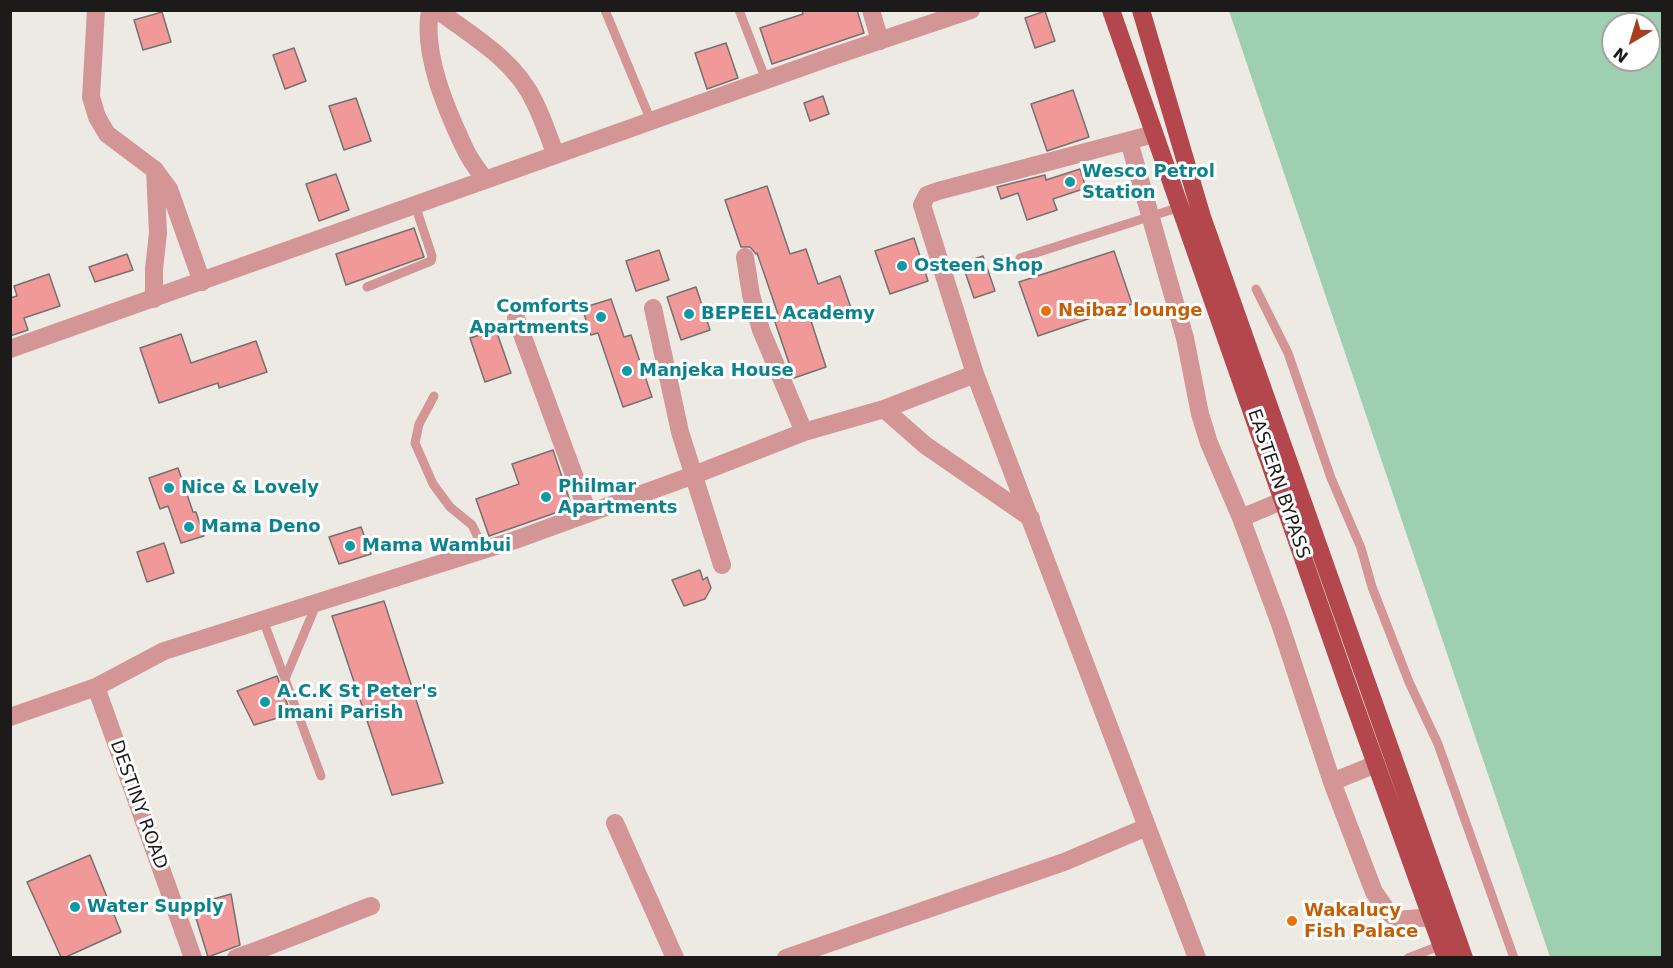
<!DOCTYPE html>
<style>
body{margin:0}
#map{position:relative;width:1673px;height:968px;overflow:hidden;background:#edeae4;font-family:"DejaVu Sans",sans-serif}
canvas{display:block}
.frame{position:absolute;inset:0;border:12px solid #1d1b1a;pointer-events:none}
.north{position:absolute;left:1601px;top:12px;width:60px;height:60px;box-sizing:border-box;background:#fff;border:2px solid #a5a4a3;border-radius:50%;rotate:218deg;font-size:16px;font-weight:700;line-height:24px;text-align:center;color:#1d1b1a}
.north::after{content:'';display:block;margin:auto;width:21px;height:27px;background:#a63e20;clip-path:polygon(50% 0,100% 100%,50% 72%,0 100%)}
</style>
<div id="map">
<canvas width="1673" height="968"></canvas>
<div class="frame"></div>
<div class="north">N</div>
</div>
<script>
const context = document.querySelector('canvas').getContext('2d');
context.lineJoin = 'round';
function fill(path, color) {
  context.fillStyle = color;
  context.fill(path, 'evenodd');
}
function trace(path, color, width, dash) {
  context.strokeStyle = color;
  context.lineWidth = width;
  context.lineCap = dash ? 'butt' : 'round';
  context.setLineDash(dash || []);
  context.stroke(path);
}
function write(font, color, halo, rows, align = 'center') {
  context.font = font + ' "DejaVu Sans",sans-serif';
  context.lineWidth = 6;
  context.setLineDash([]);
  context.textBaseline = 'middle';
  context.strokeStyle = halo;
  context.fillStyle = color;
  for (const [text, x, y, turn = 0] of rows) {
    context.save();
    context.translate(x, y);
    context.rotate((+turn || 0) * Math.PI / 180);
    context.textAlign = isNaN(turn) ? turn : align;
    if (halo) context.strokeText(text, 0, 0);
    context.fillText(text, 0, 0);
    context.restore();
  }
}
const green = new Path2D(`
 M1229,11H1662V957H1550ZM1613,24H1649V60H1613Z`);
const building = new Path2D(`
 M802,10H857L864,33L772,64L760,28L803,14Z
 M1045,11L1055,41L1035,48L1025,18Z
 M162,12L171,42L143,50L134,20Z
 M726,43L738,78L707,89L695,53Z
 M294,48L306,81L285,89L273,55Z
 M1073,90L1089,137L1047,151L1031,104Z
 M823,96L829,114L810,121L804,103Z
 M356,98L371,141L344,150L329,106Z
 M1080,169L1086,188L1053,199L1057,210L1027,220L1018,193L1001,199L997,187L1045,175L1046,180Z
 M336,174L349,210L319,221L306,184Z
 M767,186L790,254L806,249L818,284L840,276L851,308L811,321L826,367L794,378L773,316L778,314L757,253L756,254L750,247H741L725,200Z
 M414,228L424,257L346,285L336,254Z
 M914,238L928,281L890,294L875,251Z
 M659,250L669,280L636,291L626,261Z
 M1114,251L1132,304L1038,336L1019,282Z
 M127,254L133,270L95,282L89,267Z
 M983,256L995,291L974,298L962,263Z
 M49,274L60,306L24,318L28,330L10,336V298L17,296L14,286Z
 M696,287L710,330L681,340L667,297Z
 M611,299L624,337L631,335L652,397L623,407L598,333L591,335L582,308Z
 M496,330L511,373L485,382L470,338Z
 M181,334L191,363L256,341L267,372L219,388L218,383L159,403L140,348Z
 M553,450L572,507L489,536L476,499L519,484L512,464Z
 M178,468L193,512H196L204,536L181,543L168,506L160,509L149,478Z
 M361,527L371,554L339,564L329,537Z
 M164,543L174,573L147,582L137,552Z
 M700,570L703,580L707,577L711,588L705,599L684,606L672,580Z
 M384,601L443,783L392,795L332,616Z
 M277,676L291,714L254,725L237,691Z
 M90,855L121,932L66,957H61L27,882Z
 M231,894L240,945L208,957L192,905Z`);
const lane = new Path2D(`
 M605,10L651,121
 M739,10L766,80
 M1020,258L1180,207
 M367,287L431,261L432,256L415,205
 M1256,289L1288,353L1331,478L1361,548L1372,587L1409,682L1438,744L1514,958
 M434,396L419,424L415,443L433,484L450,507L472,525L484,550
 M263,620L321,776
 M285,679L316,605
 M1408,958L1442,945`);
const street = new Path2D(`
 M96,10L91,97L97,117L107,134L155,170L169,189L202,282
 M430,10C422,54 447,111 465,149C470,160 478,170 485,180
 M437,10C473,36 516,61 535,103C543,119 549,138 556,155
 M871,10L880,41
 M1154,134L938,191L927,195L922,205L975,374L1197,958
 M1129,141L1185,338L1200,414L1209,443L1241,518L1280,624L1332,782L1374,892L1388,912L1398,920L1431,917
 M745,257L751,295L761,330L804,432
 M154,299V269L158,233L155,170
 M653,308L680,432L722,565
 M516,318L588,513
 M10,349L828,58L971,10
 M884,409L925,445L1031,518
 M1241,518L1284,500
 M96,687L193,958
 M10,717L96,687L164,651L515,540L694,475L804,432L884,409L975,374
 M1332,782L1376,764
 M615,823L675,958
 M236,958C282,942 326,923 371,906
 M786,958L1064,862L1147,827`);
const primary = new Path2D(`
 M1111,10L1350,692L1446,958
 M1141,10L1202,217L1464,958`);
const markers = [
 [1070,182,6,"#0f9aa8"],
 [902,266,6,"#0f9aa8"],
 [1046,311,6,"#e8710a"],
 [689,314,6,"#0f9aa8"],
 [601,317,6,"#0f9aa8"],
 [627,371,6,"#0f9aa8"],
 [169,488,6,"#0f9aa8"],
 [546,497,6,"#0f9aa8"],
 [189,527,6,"#0f9aa8"],
 [350,546,6,"#0f9aa8"],
 [265,702,6,"#0f9aa8"],
 [75,907,6,"#0f9aa8"],
 [1292,921,6,"#e8710a"]
];
const cultureNames = [
 ["Wesco Petrol",1082,172],
 ["Station",1082,193],
 ["Osteen Shop",914,266],
 ["Comforts",589,307,"right"],
 ["Apartments",589,328,"right"],
 ["BEPEEL Academy",701,314],
 ["Manjeka House",639,371],
 ["Philmar",558,487],
 ["Apartments",558,508],
 ["Nice & Lovely",181,488],
 ["Mama Deno",201,527],
 ["Mama Wambui",362,546],
 ["A.C.K St Peter's",277,692],
 ["Imani Parish",277,713],
 ["Water Supply",87,907]
];
const foodNames = [
 ["Neibaz lounge",1058,311],
 ["Wakalucy",1304,911],
 ["Fish Palace",1304,932]
];
const streetNames = [
 ["EASTERN BYPASS",1278,484,71],
 ["DESTINY ROAD",138,805,70]
];
fill(green, '#9ecfb0');
fill(building, '#f19998');
trace(building, '#777070', 1.5);
trace(lane, '#d39595', 9);
trace(street, '#d39595', 18);
trace(primary, '#b4474e', 18);
for (const [x, y, r, color] of markers) {
  const dot = new Path2D();
  dot.arc(x, y, r, 0, 2 * Math.PI);
  context.fillStyle = color;
  context.fill(dot);
  trace(dot, '#fff', 2);
}
write('bold 18px', '#0d838f', '#fff', cultureNames, 'left');
write('bold 18px', '#c56008', '#fff', foodNames, 'left');
write('18px', '#1d1b1a', '#fff', streetNames);
</script>
